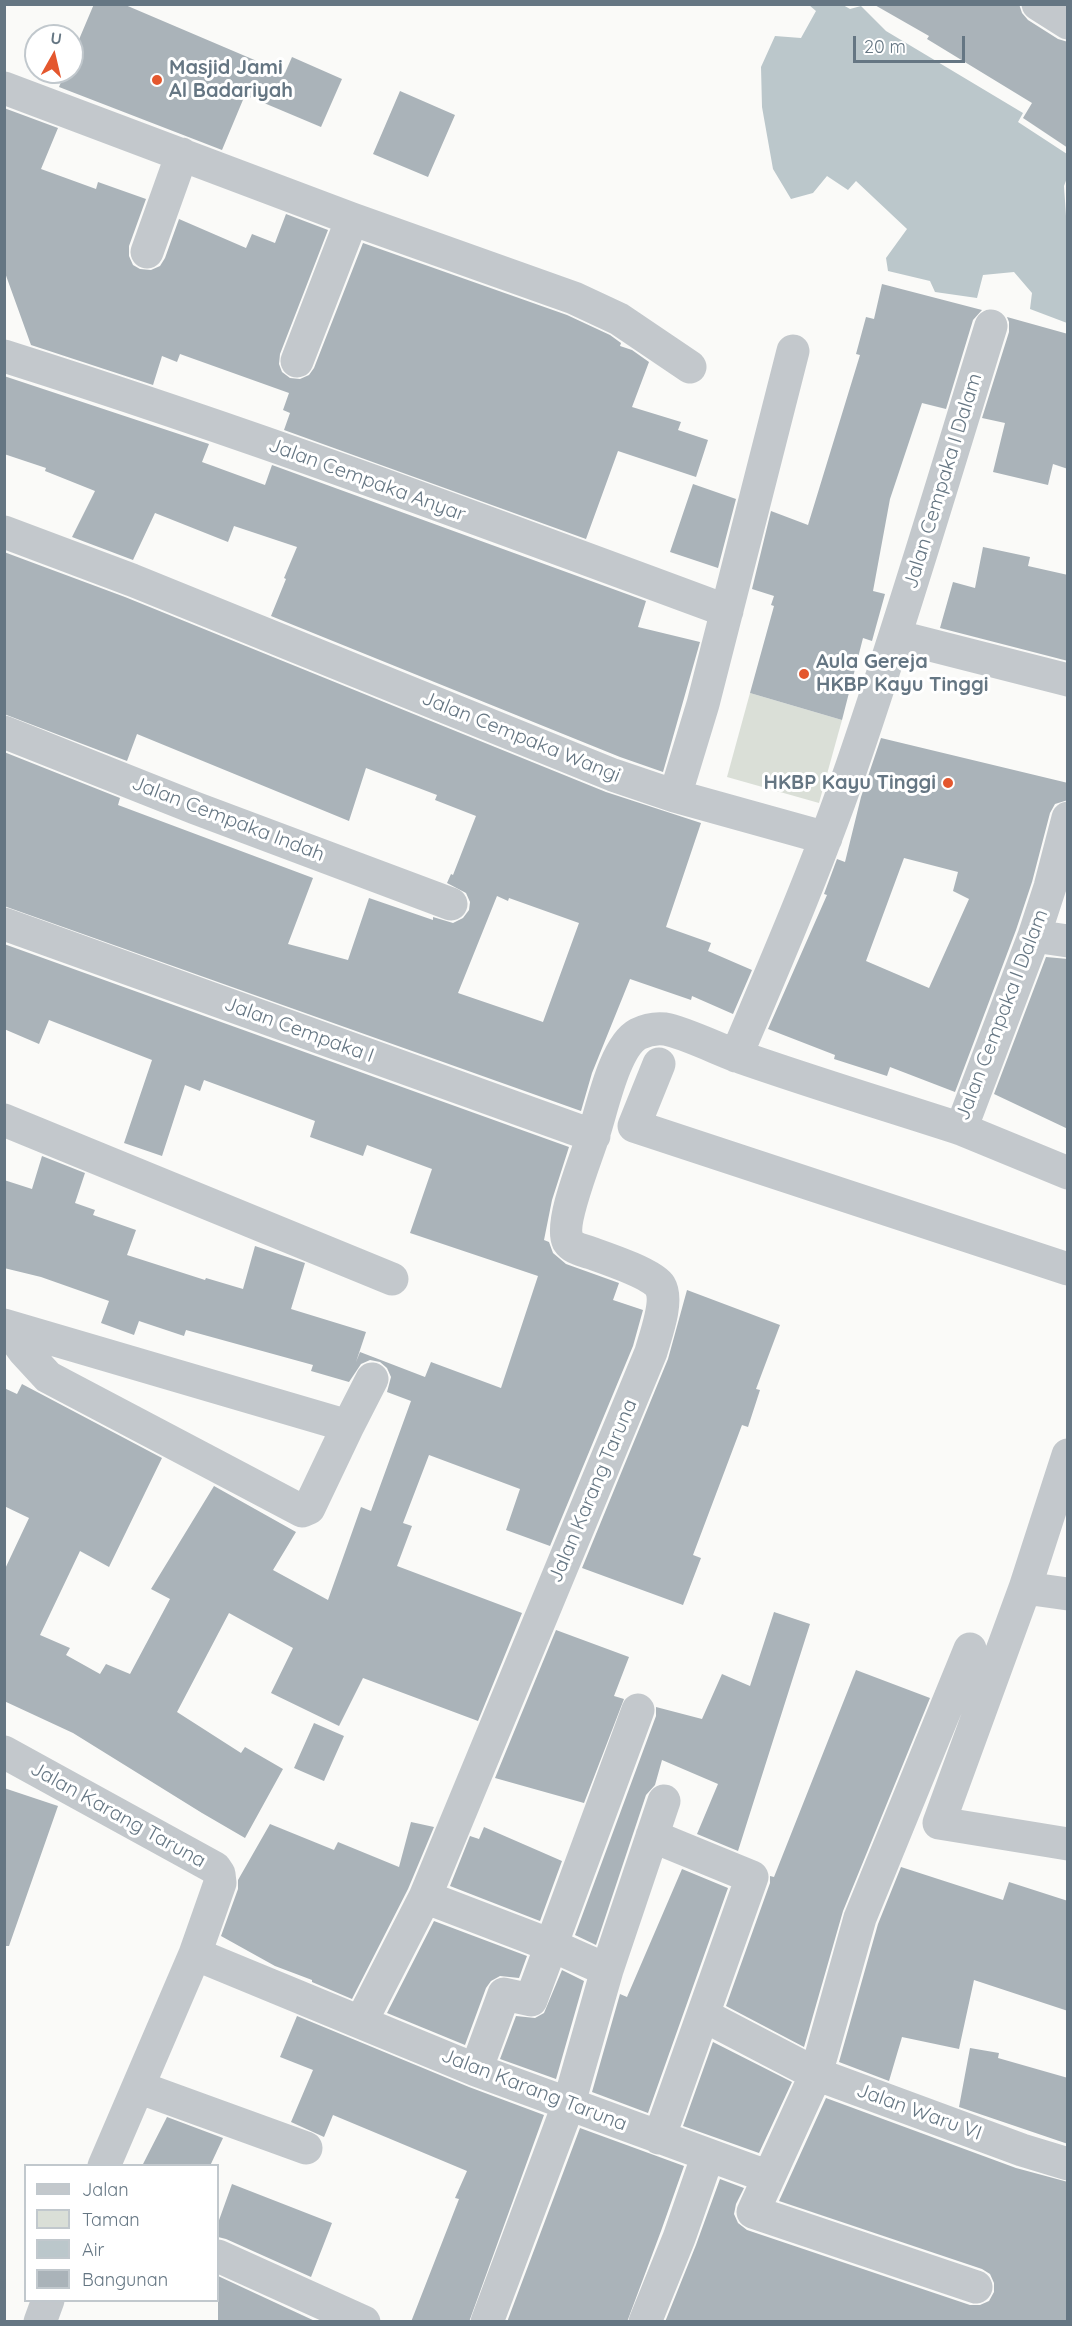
<!DOCTYPE html>
<style>
body{margin:0}
#map{position:relative;width:1072px;height:2326px;overflow:hidden;background:#fafaf8;font-family:Quicksand,sans-serif}
canvas{display:block}
.frame{position:absolute;inset:0;border:6px solid #657683;pointer-events:none}
.legend{position:absolute;left:24px;top:2164px;width:195px;height:138px;box-sizing:border-box;background:#fff;border:2px solid #c1c8cd;margin:0;padding:8px 10px;list-style:none;font-size:18px;color:#657683}
.legend li{display:flex;align-items:center;gap:12px;height:30px}
.legend b{width:30px;border:2px solid #c1c8cd}
.north{position:absolute;left:24px;top:24px;width:60px;height:60px;box-sizing:border-box;background:#fff;border:2px solid #c1c8cd;border-radius:50%;rotate:8deg;font-size:16px;font-weight:700;line-height:24px;text-align:center;color:#657683}
.north::after{content:'';display:block;margin:auto;width:21px;height:27px;background:#e4572e;clip-path:polygon(50% 0,100% 100%,50% 72%,0 100%)}
.scale{position:absolute;left:853px;top:36px;width:112px;height:27px;box-sizing:border-box;border:3px solid #657683;border-top:0;padding-left:8px;font-size:18px;line-height:21px;white-space:nowrap;color:#657683;-webkit-text-stroke:4px #fff;paint-order:stroke}
</style>
<div id="map">
<canvas width="1072" height="2326"></canvas>
<div class="frame"></div>
<ul class="legend">
<li><b style="height:8px;background:#c3c8cc"></b>Jalan</li>
<li><b style="height:16px;background:#dadfd7"></b>Taman</li>
<li><b style="height:16px;background:#bbc7cb"></b>Air</li>
<li><b style="height:16px;background:#aab3b9"></b>Bangunan</li>
</ul>
<div class="north">U</div>
<div class="scale">20 m</div>
</div>
<script>
const context = document.querySelector('canvas').getContext('2d');
context.lineJoin = 'round';
function fill(path, color) {
  context.fillStyle = color;
  context.fill(path, 'evenodd');
}
function trace(path, color, width, dash) {
  context.strokeStyle = color;
  context.lineWidth = width;
  context.lineCap = dash ? 'butt' : 'round';
  context.setLineDash(dash || []);
  context.stroke(path);
}
function write(font, color, halo, rows, align = 'center') {
  context.font = font + ' Quicksand,sans-serif';
  context.lineWidth = 6;
  context.setLineDash([]);
  context.textBaseline = 'middle';
  context.strokeStyle = halo;
  context.fillStyle = color;
  for (const [text, x, y, turn = 0] of rows) {
    context.save();
    context.translate(x, y);
    context.rotate((+turn || 0) * Math.PI / 180);
    context.textAlign = isNaN(turn) ? turn : align;
    if (halo) context.strokeText(text, 0, 0);
    context.fillText(text, 0, 0);
    context.restore();
  }
}
const green = new Path2D(`
 M750,693L842,720L819,803L727,777Z`);
const water = new Path2D(`
 M809,5H843L850,9L861,6L886,31L1023,113L1018,122L1067,154V178L1064,186L1066,216L1068,217L1067,323L1030,309L1032,293L1014,272L983,275L977,298L935,292L930,281L888,271L886,258L907,229L856,181L848,190L827,176L813,193L791,199L773,169L762,107L761,67L775,36L801,38L816,11Z`);
const building = new Path2D(`
 M94,4H123L285,73L292,57L342,79L321,127L245,95L222,150L59,87L65,72H72V56Z
 M873,4H1019L1022,13L1028,20L1058,39L1068,42V148L1023,118L1032,103L927,39L929,36Z
 M400,91L455,115L428,177L373,154Z
 M4,108L58,128L41,169L96,189L98,182L146,199L129,246V256L133,265L140,269L151,270L160,266L165,258L179,219L246,248L252,234L275,243L286,214L328,230L280,354L279,364L282,372L290,378L300,379L309,375L314,368L363,243L567,315L610,335L621,343L620,346L632,350L649,362L632,407L681,422L678,430L708,440L696,477L618,451L586,539L284,430L290,413L283,410L289,393L180,354L177,362L162,356L153,385L31,345L4,270Z
 M882,284L982,310L973,320L946,409L922,403L890,499L873,591L885,594L872,641L863,638L842,720L750,693L774,606L771,605L774,596L752,589L771,511L808,525L860,355L856,354L866,317L874,319Z
 M1007,317L1068,334V469L1053,464L1048,485L993,472L1005,423L982,418L1009,332V322Z
 M4,376L209,444L202,462L265,485L272,465L646,601L638,627L700,642L663,772L620,757L271,616L286,579L284,578L297,547L234,526L228,542L155,513L133,560L72,537L95,491L45,471L46,468L4,454Z
 M693,484L736,499L718,568L670,552Z
 M983,547L1030,557L1028,566L1068,575V661L940,628L953,582L975,588Z
 M4,552L125,597L606,792L701,823L666,927L711,943L708,951L752,970L733,1014L692,996L691,1000L630,979L592,1073L581,1111L4,906V752L120,798L118,805L313,878L288,944L348,960L369,898L433,920V917L453,923L463,918L469,910L470,902L466,893L447,883L451,874L453,875L476,816L435,800L437,795L366,768L349,821L137,734L127,761L4,714ZM497,896L508,901L509,898L579,923L543,1022L458,993Z
 M881,738L1068,783V800L1055,804L1050,813L1032,882L1016,930L955,1092L890,1067L887,1076L834,1059L835,1055L768,1029L827,895L824,894L837,859L845,862L861,797ZM904,858L958,872L953,891L969,899L929,988L866,961Z
 M4,944L569,1147L552,1200L544,1240L549,1242L553,1253L566,1264L619,1283L613,1300L643,1310L633,1346L550,1546L506,1530L520,1489L429,1455L403,1523L412,1526L397,1566L522,1613L478,1721L363,1678L339,1726L271,1693L293,1648L229,1613L177,1712L241,1753L245,1747L283,1769L245,1838L202,1813L73,1733L4,1701V1571L29,1518L4,1506V1388L17,1394L22,1384L162,1458L109,1567L80,1551L40,1635L70,1648L66,1655L100,1674L106,1664L130,1674L170,1599L151,1589L214,1486L296,1532L273,1570L328,1600L361,1507L371,1511L411,1401L387,1392L391,1377L387,1368L380,1362L370,1360L361,1364L349,1382L311,1371L313,1365L186,1330L184,1336L139,1321L134,1335L101,1323L109,1301L41,1277L4,1268V1180L32,1189L42,1156L85,1173L75,1203L95,1210L93,1215L136,1230L127,1255L205,1280L206,1278L243,1289L255,1246L305,1263L291,1309L366,1332L356,1362L360,1352L425,1377L431,1362L501,1388L538,1276L410,1233L432,1169L367,1145L363,1156L310,1137L315,1121L204,1080L200,1091L185,1085L162,1156L124,1143L152,1060L49,1020L39,1044L4,1029Z
 M1046,957L1068,959V1129L994,1094Z
 M687,1290L780,1325L756,1389L760,1390L748,1427L742,1425L693,1555L701,1558L683,1605L582,1568L668,1359Z
 M774,1612L810,1624L738,1851L697,1834L718,1784L662,1760L655,1785L646,1795L596,1945L575,1935L656,1716V1707L702,1719L722,1674L750,1686Z
 M556,1630L629,1657L614,1696L624,1699L584,1803L495,1778Z
 M856,1670L930,1698L843,1911L804,2047L726,2006L770,1883V1876L774,1877Z
 M314,1723L344,1736L324,1781L294,1768Z
 M4,1788L58,1806L9,1946H4Z
 M411,1822L434,1827L408,1889L352,1999L312,1982V1980L275,1966L221,1936L238,1889V1880L270,1824L334,1850L338,1842L399,1867Z
 M484,1827L562,1861L540,1921L450,1886L470,1836L479,1839Z
 M901,1867L1003,1900L1009,1882L1068,1901V2011L974,1980L959,2049L902,2037L889,2081L839,2062L878,1924Z
 M682,1869L728,1888L648,2113L592,2092L620,1994L627,1997Z
 M434,1921L527,1956L519,1978L500,1976L491,1981L486,1988L465,2045L387,2013Z
 M562,1970L584,1981L556,2079L500,2059L516,2016L535,2018L544,2013Z
 M297,2016L469,2087L544,2115L469,2322H411L459,2199L455,2198L467,2171L333,2115L324,2137L291,2122L313,2070L280,2057Z
 M713,2042L792,2082L759,2153L683,2126Z
 M970,2048L999,2053L998,2058L1068,2078V2144L959,2107Z
 M826,2098L1016,2168L1068,2182V2322H665L696,2245L720,2179L744,2188L736,2204L734,2214L738,2223L747,2230L970,2305H980L989,2301L994,2292V2283L990,2274L982,2269L779,2201Z
 M167,2117L223,2138L210,2166H142Z
 M580,2128L684,2166L661,2231L627,2322H507Z
 M232,2184L332,2223L311,2277L226,2239L218,2237V2223Z
 M218,2276L317,2322H218Z`);
const minor = new Path2D(`
 M1038,4L1068,23
 M4,88L352,219L574,298L619,319L690,367
 M147,252L182,154
 M4,356C248,433 487,522 727,611
 M297,361L352,219
 M4,532L132,580L613,775L675,796L826,838
 M895,636L1068,680
 M4,732L195,808L451,904
 M675,796L703,704L793,351
 M4,924L594,1136
 M1034,936L1068,941
 M736,1056C779,955 822,855 857,751C905,611 947,468 991,326
 M659,1064L634,1126L1068,1269
 M4,1120L392,1279
 M961,1129L1068,1173
 M4,1325L348,1426L372,1379
 M6,1326L24,1351L48,1377L302,1511L309,1508L348,1426
 M1068,1455L1025,1588L1068,1594
 M1025,1588L939,1823L1068,1844
 M970,1649L860,1918L816,2074L753,2212L976,2287
 M4,1752L215,1868L219,1874L220,1883L195,1954L104,2166
 M652,1836L752,1877L659,2138
 M425,1897L553,1946L607,1970
 M195,1954L476,2070L769,2177
 M703,2015L816,2074L1022,2150L1068,2164
 M361,2022L425,1897L651,1352C655,1337 669,1301 660,1286C653,1274 605,1258 591,1253C583,1250 573,1249 568,1241C559,1223 587,1156 593,1136C602,1110 614,1047 638,1034C646,1030 656,1028 665,1029C683,1032 718,1049 737,1056C811,1082 887,1105 961,1129L1034,936L1050,887L1068,818
 M476,2070L504,1994L531,2000L638,1710
 M138,2087L306,2148
 M218,2256L364,2322
 M40,2322L48,2300
 M487,2322L569,2103L607,1970L664,1801
 M645,2322L679,2238L708,2155`);
const markers = [
 [157,80,6,"#e4572e"],
 [804,674,6,"#e4572e"],
 [948,783,6,"#e4572e"]
];
const poiNames = [
 ["Masjid Jami",169,68],
 ["Al Badariyah",169,91],
 ["Aula Gereja",816,662],
 ["HKBP Kayu Tinggi",816,685],
 ["HKBP Kayu Tinggi",936,783,"right"]
];
const streetNames = [
 ["Jalan Cempaka Anyar",367,480,20],
 ["Jalan Cempaka I Dalam",943,481,-73],
 ["Jalan Cempaka Wangi",521,737,22],
 ["Jalan Cempaka Indah",228,819,21],
 ["Jalan Cempaka I Dalam",1002,1015,-69],
 ["Jalan Cempaka I",299,1030,20],
 ["Jalan Karang Taruna",593,1491,-67],
 ["Jalan Karang Taruna",118,1815,29],
 ["Jalan Karang Taruna",534,2090,21],
 ["Jalan Waru VI",919,2112,20]
];
fill(green, '#dadfd7');
fill(water, '#bbc7cb');
fill(building, '#aab3b9');
trace(minor, '#c3c8cc', 33);
for (const [x, y, r, color] of markers) {
  const dot = new Path2D();
  dot.arc(x, y, r, 0, 2 * Math.PI);
  context.fillStyle = color;
  context.fill(dot);
  trace(dot, '#fff', 2);
}
write('bold 20px', '#657683', '#fff', poiNames, 'left');
write('20px', '#657683', '#fff', streetNames);
</script>
